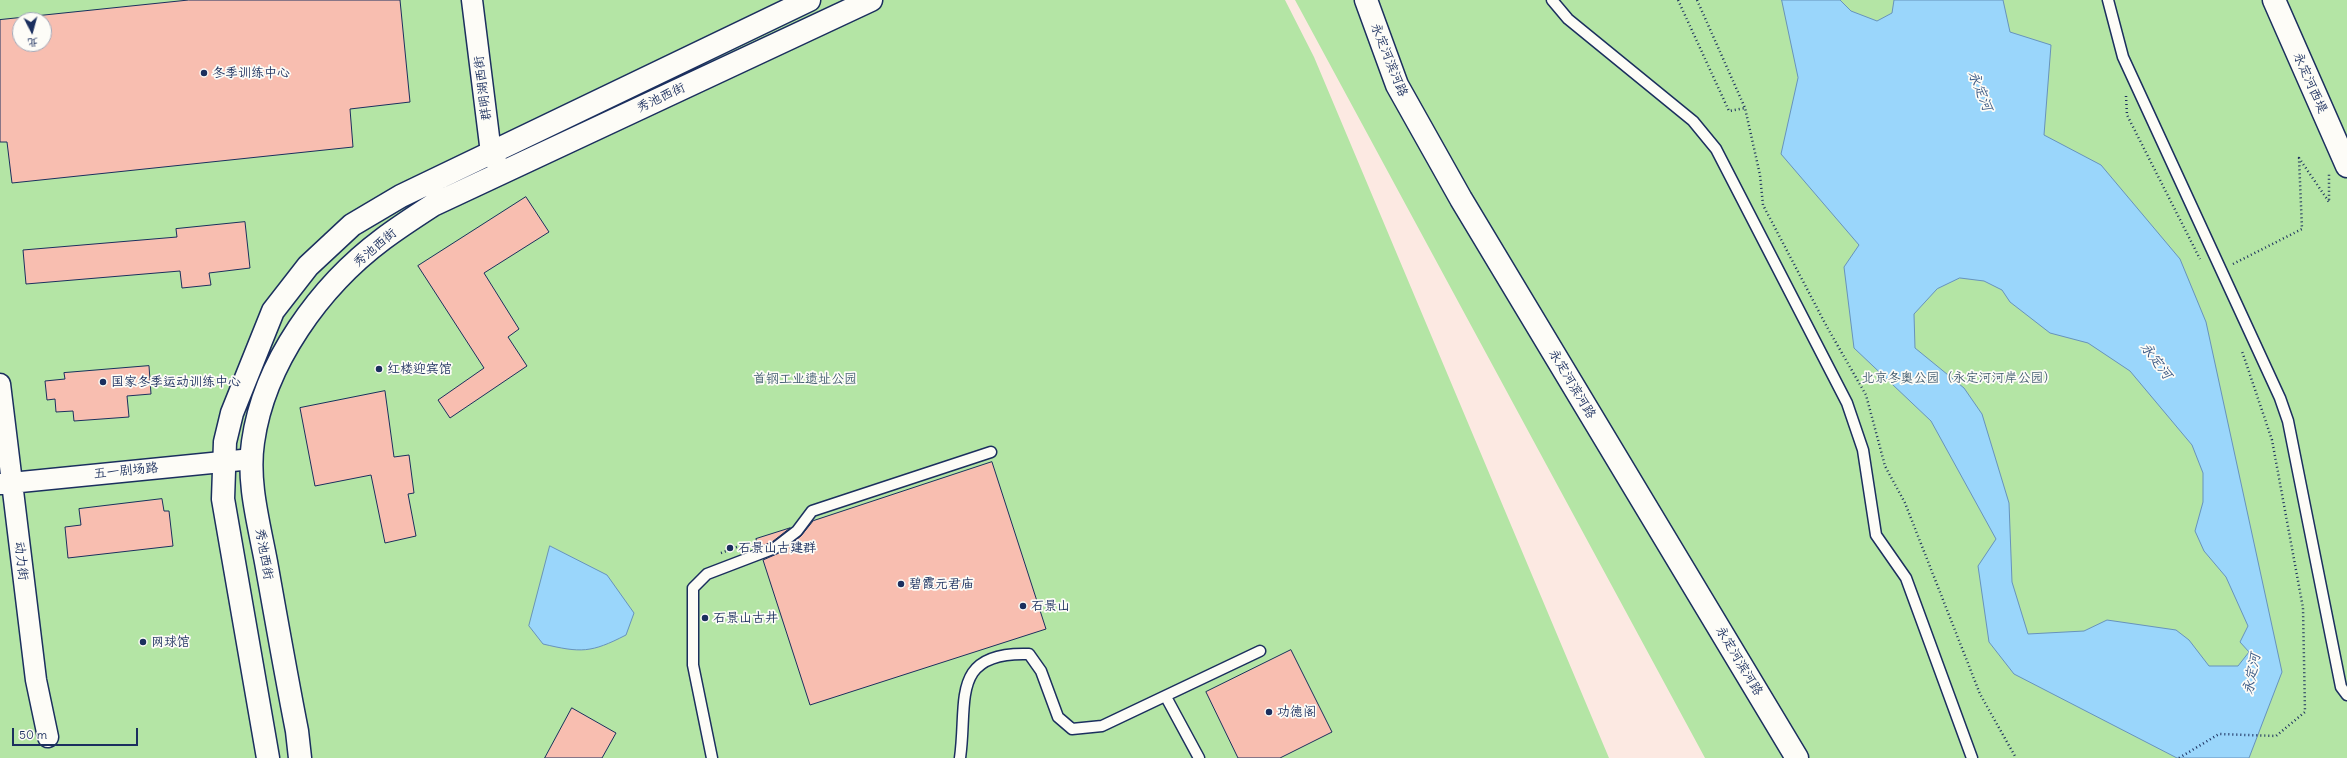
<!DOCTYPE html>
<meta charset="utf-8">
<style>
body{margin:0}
#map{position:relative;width:2347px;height:758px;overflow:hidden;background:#fce9e2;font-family:Delius,"LXGW WenKai TC",sans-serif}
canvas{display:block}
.north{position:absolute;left:12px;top:12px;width:40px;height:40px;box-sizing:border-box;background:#fdfcf7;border:1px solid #a3aaba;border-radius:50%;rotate:174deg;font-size:11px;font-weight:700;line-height:16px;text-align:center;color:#1b2f5e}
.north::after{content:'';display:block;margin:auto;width:14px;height:18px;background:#1b2f5e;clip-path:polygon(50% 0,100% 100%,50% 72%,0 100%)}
.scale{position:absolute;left:12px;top:728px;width:126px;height:18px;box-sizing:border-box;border:2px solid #1b2f5e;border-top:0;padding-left:5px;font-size:12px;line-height:14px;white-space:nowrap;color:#1b2f5e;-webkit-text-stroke:3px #fdfcf7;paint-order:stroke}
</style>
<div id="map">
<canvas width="2347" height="758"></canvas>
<div class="north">北</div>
<div class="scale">50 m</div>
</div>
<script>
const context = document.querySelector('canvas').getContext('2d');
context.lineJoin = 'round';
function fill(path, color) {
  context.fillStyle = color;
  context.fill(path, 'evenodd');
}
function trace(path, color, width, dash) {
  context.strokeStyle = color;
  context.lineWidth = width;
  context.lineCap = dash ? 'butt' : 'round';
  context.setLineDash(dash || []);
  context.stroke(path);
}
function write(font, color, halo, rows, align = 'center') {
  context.font = font + ' Delius,"LXGW WenKai TC",sans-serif';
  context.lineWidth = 3.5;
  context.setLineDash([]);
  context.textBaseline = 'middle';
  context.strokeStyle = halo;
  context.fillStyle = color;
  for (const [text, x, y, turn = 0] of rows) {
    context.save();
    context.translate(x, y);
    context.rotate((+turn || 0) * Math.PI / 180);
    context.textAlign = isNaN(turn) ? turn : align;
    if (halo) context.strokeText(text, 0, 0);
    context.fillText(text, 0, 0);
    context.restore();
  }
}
const green = new Path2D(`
 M0,0H1285L1314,57L1609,758H0ZM20,20H44V44H20Z
 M1295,0H2347V758H1705Z`);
const water = new Path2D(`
 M1782,0H1840L1851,11L1877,21L1892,13L1894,0H2003L2010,32L2051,45L2044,135L2101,165L2180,259L2206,322L2282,672L2249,758H2177L2014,674L1989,642L1978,566L1996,539L1931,421L1854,348L1844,267L1859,245L1781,154L1798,78ZM1960,278L1984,281L2002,290L2010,302L2050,333L2088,343L2130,371L2192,445L2203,473V502L2195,531L2204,551L2226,577L2248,626L2240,642L2249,652L2238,666H2209L2189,640L2176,630L2107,620L2084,631L2028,634L2012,582L2009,503L1982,414L1964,388L1915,348L1914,314L1937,289Z
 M550,546L607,575L634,613L626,635C591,653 581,653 543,644L529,626Z`);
const building = new Path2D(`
 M189,0H400L410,102L350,109L353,147L12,183L7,142H0V20ZM20,20H44V44H20Z
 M526,197L549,232L484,273L519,329L508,337L527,366L450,418L438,400L484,368L418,266Z
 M245,222L250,268L209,273L211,285L182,288L180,271L26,284L23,250L177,237L176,229Z
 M149,366L151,394L127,396L129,417L74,421L73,411L56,412L55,399L47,400L45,381L65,379L64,373Z
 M385,391L394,457L409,455L414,493L408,494L416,536L385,543L371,475L315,486L300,408Z
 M992,462L1046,629L810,705L763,560L779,553L801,536L813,521Z
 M162,499L164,511H169L173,546L68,558L65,527L81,525L79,509Z
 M790,528L772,542L759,547L756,539Z
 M1291,650L1332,732L1280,758H1238L1206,692Z
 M572,708L616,733L602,758H545Z`);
const path = new Path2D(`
 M1678,0L1729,111L1745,108L1760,175L1763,205L1827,327L1866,395L1885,466L1905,503L1980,694L2016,758
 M1697,0L1745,108
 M2126,96L2127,115L2200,259
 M2233,264L2302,229L2299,158L2329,202V173
 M721,553L737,547
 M2179,758L2219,734L2276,736L2305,712L2303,608L2272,440L2242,351`);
const service = new Path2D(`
 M1552,0L1568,19L1693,121L1716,149L1847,403L1863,450L1876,535L1906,578L1972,758
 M2108,0L2123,57L2280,398L2288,421L2341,687L2347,695
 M1166,697L1199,758
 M712,758L693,665V588L707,574L775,548L797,531L812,511L991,452
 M960,758C968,702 949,651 1029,654L1041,671L1058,717L1072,729L1102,726L1260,651`);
const minor = new Path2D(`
 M472,0L491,153L499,167
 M0,384L36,680L48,737
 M0,484L252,459`);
const tertiary = new Path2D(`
 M1366,0L1397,85L1461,199L1797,758
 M2274,0L2347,166
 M268,758L223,499L225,442L232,413L273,311L308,266L352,225L401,196L809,0
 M300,758L297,731C286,675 276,618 266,562C259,524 247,482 253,442C264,363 320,286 383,239C399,227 416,216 433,205L871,0`);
const markers = [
 [204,73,4,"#1b2f5e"],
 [379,369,4,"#1b2f5e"],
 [103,382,4,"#1b2f5e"],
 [730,548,4,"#1b2f5e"],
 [901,584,4,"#1b2f5e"],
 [1023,606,4,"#1b2f5e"],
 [705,618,4,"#1b2f5e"],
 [143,642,4,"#1b2f5e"],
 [1269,712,4,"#1b2f5e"]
];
const streetNames = [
 ["永定河滨河路",1389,60,68],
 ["永定河西堤",2310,83,66],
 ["群明湖西街",483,88,-97],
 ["秀池西街",661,98,-25],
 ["秀池西街",375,248,-40],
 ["永定河滨河路",1572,384,59],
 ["五一剧场路",126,471,-6],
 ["秀池西街",264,554,80],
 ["动力街",21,561,83],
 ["永定河滨河路",1739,661,59]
];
const poiNames = [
 ["冬季训练中心",212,73],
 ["红楼迎宾馆",387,369],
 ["国家冬季运动训练中心",111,382],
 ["石景山古建群",738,548],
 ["碧霞元君庙",909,584],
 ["石景山",1031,606],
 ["石景山古井",713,618],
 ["网球馆",151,642],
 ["功德阁",1277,712]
];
const parkNames = [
 ["北京冬奥公园（永定河河岸公园）",1959,378],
 ["首钢工业遗址公园",805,379]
];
const waterNames = [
 ["永定河",1980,91,68],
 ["永定河",2156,361,53],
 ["永定河",2252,674,-79]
];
fill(green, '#b4e5a5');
fill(water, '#9ad6fb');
trace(water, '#6793bc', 1);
fill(building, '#f8beb0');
trace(building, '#1b2f5e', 1);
trace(service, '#1b2f5e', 13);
trace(minor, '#1b2f5e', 23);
trace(tertiary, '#1b2f5e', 25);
trace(path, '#1b2f5e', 2.5, [1, 3]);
trace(service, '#fdfcf7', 10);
trace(minor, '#fdfcf7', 20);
trace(tertiary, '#fdfcf7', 22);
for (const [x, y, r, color] of markers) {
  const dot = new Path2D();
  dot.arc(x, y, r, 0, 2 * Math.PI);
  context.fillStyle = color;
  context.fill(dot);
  trace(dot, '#fdfcf7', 1.5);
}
write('13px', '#1b2f5e', '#fdfcf7', streetNames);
write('13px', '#1b2f5e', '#fdfcf7', poiNames, 'left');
write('13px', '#415c70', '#fdfcf7', parkNames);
write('italic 14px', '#3b5985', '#fdfcf7', waterNames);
</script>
